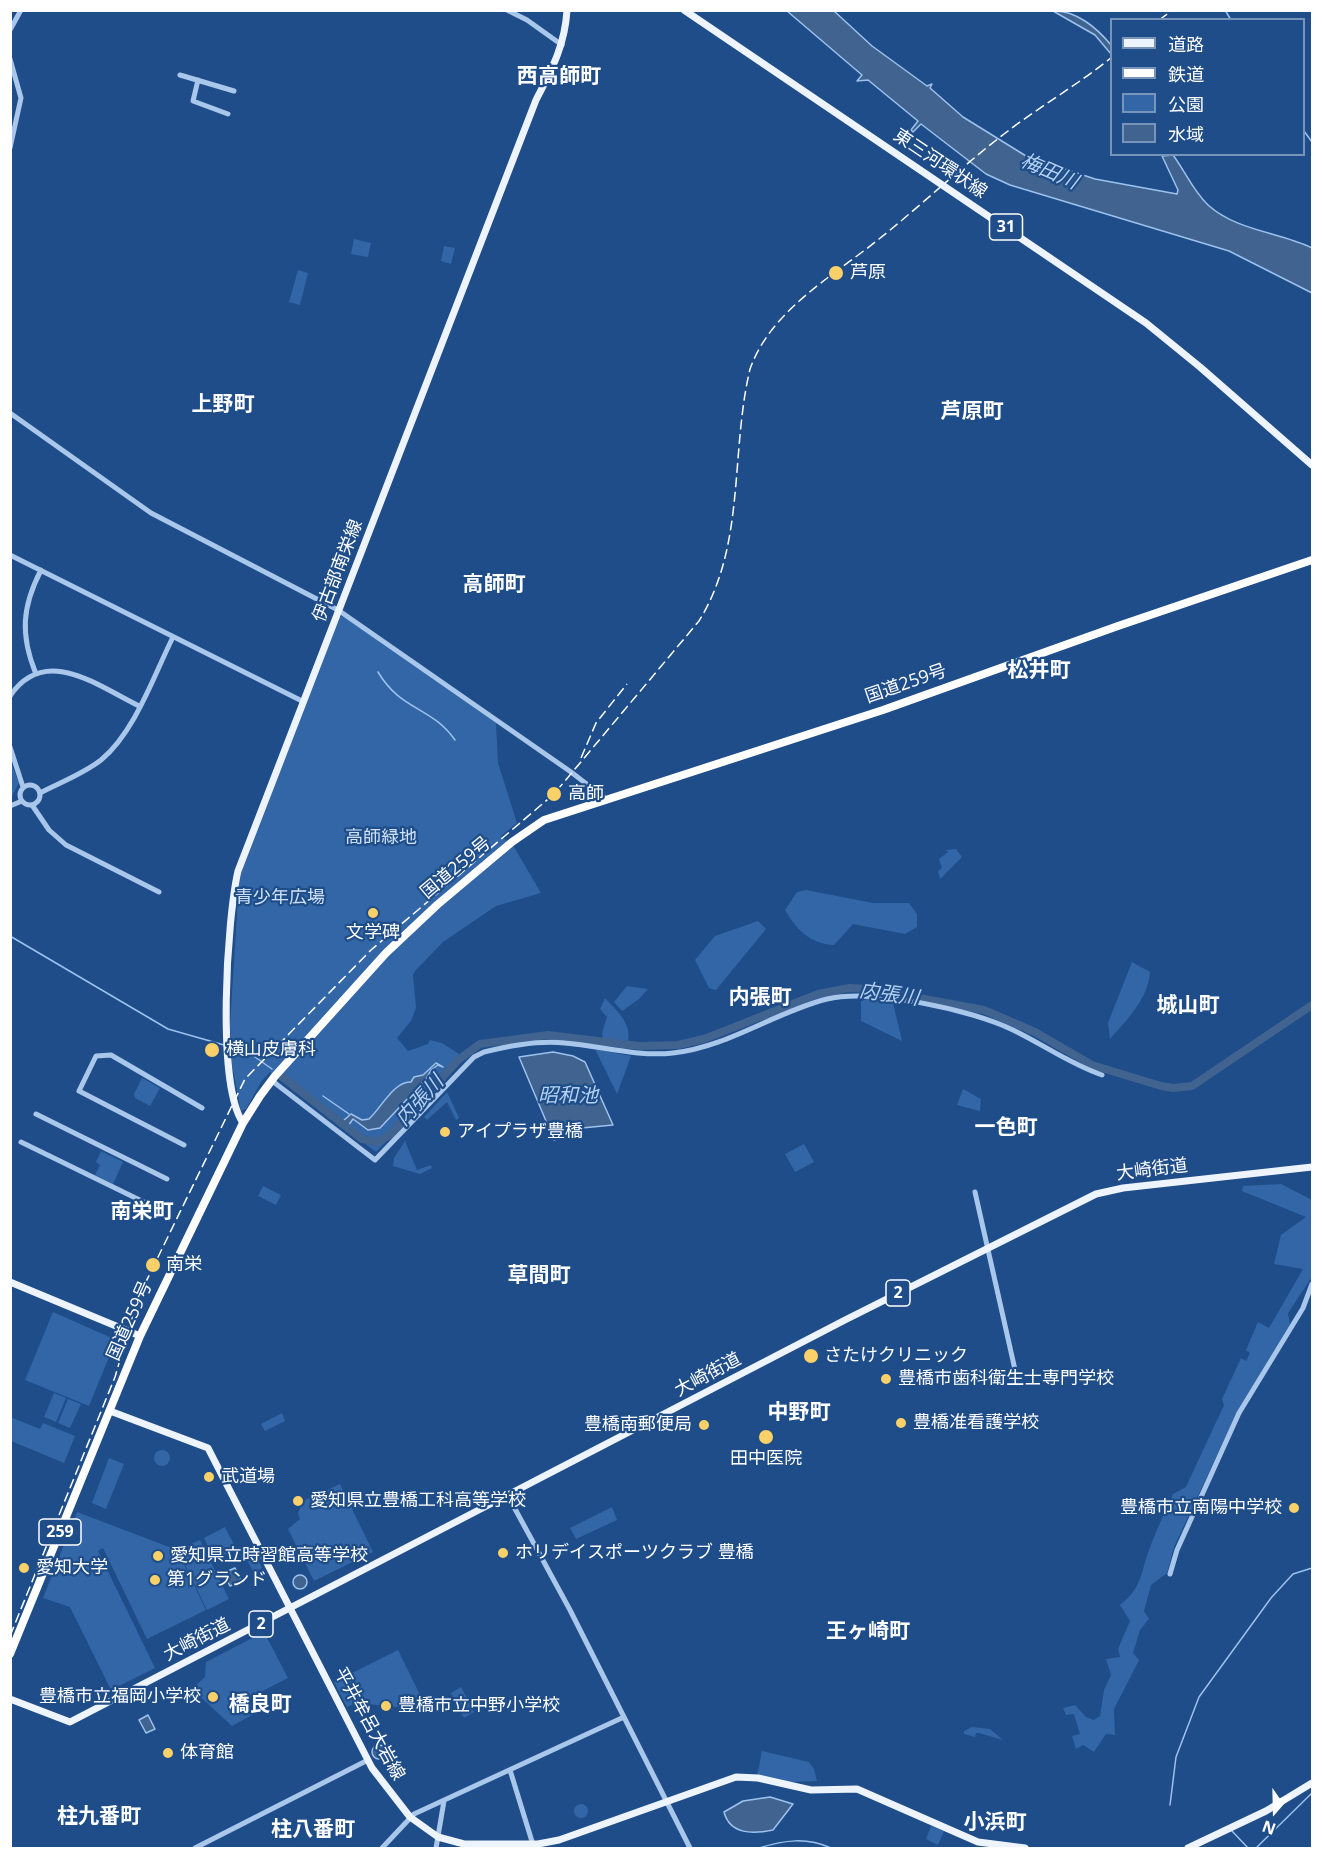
<!DOCTYPE html>
<meta charset="utf-8">
<style>
body{margin:0}
#map{position:relative;width:1323px;height:1859px;overflow:hidden;background:#1e4d89;font-family:"Open Sans","Noto Sans JP",sans-serif}
canvas{display:block}
.frame{position:absolute;inset:0;border:12px solid #fff;pointer-events:none}
.legend{position:absolute;left:1110px;top:18px;width:195px;height:138px;box-sizing:border-box;background:#1e4d89;border:2px solid #7894b8;margin:0;padding:8px 10px;list-style:none;font-size:18px;color:#fff}
.legend li{display:flex;align-items:center;gap:12px;height:30px}
.legend b{width:30px;border:2px solid #7894b8}
.north{position:absolute;left:1245px;top:1781px;width:60px;height:60px;-webkit-text-stroke:4px #1e4d89;paint-order:stroke;rotate:200deg;font-size:16px;font-weight:700;line-height:24px;text-align:center;color:#fff}
.north::after{content:'';display:block;margin:auto;width:21px;height:27px;background:#fff;clip-path:polygon(50% 0,100% 100%,50% 72%,0 100%)}
</style>
<div id="map">
<canvas width="1323" height="1859"></canvas>
<div class="frame"></div>
<ul class="legend">
<li><b style="height:8px;background:#eef4fe"></b>道路</li>
<li><b style="height:8px;background:#fff"></b>鉄道</li>
<li><b style="height:16px;background:#3266a7"></b>公園</li>
<li><b style="height:16px;background:#41638f"></b>水域</li>
</ul>
<div class="north">N</div>
</div>
<script>
const context = document.querySelector('canvas').getContext('2d');
context.lineJoin = 'round';
function fill(path, color) {
  context.fillStyle = color;
  context.fill(path, 'evenodd');
}
function trace(path, color, width, dash) {
  context.strokeStyle = color;
  context.lineWidth = width;
  context.lineCap = dash ? 'butt' : 'round';
  context.setLineDash(dash || []);
  context.stroke(path);
}
function write(font, color, halo, rows, align = 'center') {
  context.font = font + ' "Open Sans","Noto Sans JP",sans-serif';
  context.lineWidth = 4.5;
  context.setLineDash([]);
  context.textBaseline = 'middle';
  context.strokeStyle = halo;
  context.fillStyle = color;
  for (const [text, x, y, turn = 0] of rows) {
    context.save();
    context.translate(x, y);
    context.rotate((+turn || 0) * Math.PI / 180);
    context.textAlign = isNaN(turn) ? turn : align;
    if (halo) context.strokeText(text, 0, 0);
    context.fillText(text, 0, 0);
    context.restore();
  }
}
const green = new Path2D(`
 M354,239L371,243L368,257L351,254Z
 M444,246L455,248L451,264L441,261Z
 M298,270L308,273L300,305L289,302Z
 M338,616L344,617L496,723L498,763L517,823L501,836L514,847L541,893L496,906L443,942L415,971L413,975L416,1008L411,1021L397,1038L408,1051L428,1044L430,1040L442,1043L459,1054L443,1077L446,1080L376,1152L270,1072L261,1082L246,1109L241,1111L232,1064L230,1025L239,883L243,866Z
 M10,760L19,783L11,798H10Z
 M956,849L962,857L940,879L938,871L942,868L939,859L948,852L946,850Z
 M806,890L873,903H909L917,914V927L905,934L853,924L834,945C810,944 796,929 785,910L797,892Z
 M758,921L766,929L716,990L709,988L695,960L715,936Z
 M1132,962L1150,972C1148,999 1127,1020 1110,1039L1108,1023Z
 M627,986L648,989L639,999L622,1011L614,1002Z
 M605,998C617,1011 632,1023 628,1042L603,1038L602,1033L607,1017L600,1009Z
 M870,998L893,1003L902,1041L861,1021V1001Z
 M595,1049L631,1056L617,1094Z
 M142,1078L160,1088L150,1106L135,1098L134,1094Z
 M963,1089L981,1099L980,1111L957,1105Z
 M447,1092L459,1118L456,1120L447,1102L427,1120L424,1117Z
 M405,1141L417,1170L431,1165L432,1168L420,1174L393,1166L394,1158Z
 M804,1144L814,1162L795,1172L785,1154Z
 M101,1151L123,1162L113,1184L95,1175L100,1165L96,1162Z
 M1281,1184L1312,1200V1277L1288,1313L1290,1324L1238,1410L1174,1547L1167,1573L1151,1585L1144,1611L1149,1619L1140,1630L1133,1653L1139,1660L1114,1709L1115,1735L1106,1734L1094,1752L1083,1745L1076,1749L1072,1736L1080,1734L1074,1714L1066,1715L1063,1708L1075,1705L1086,1717L1094,1720L1100,1716L1104,1690L1111,1675L1106,1659L1120,1657L1118,1649L1130,1621L1120,1605C1140,1589 1140,1578 1147,1556C1154,1535 1164,1514 1173,1494L1186,1487L1224,1405L1222,1399L1241,1358L1246,1361L1250,1353L1246,1350L1258,1322L1269,1328L1303,1269L1274,1264L1281,1235L1306,1217L1242,1191L1243,1186Z
 M263,1186L281,1195L276,1205L258,1196Z
 M53,1312L114,1339V1345L89,1406L25,1380Z
 M54,1393L66,1398L56,1422L44,1417Z
 M68,1399L81,1404L70,1428L58,1423Z
 M282,1413L285,1421L265,1431L261,1424Z
 M10,1417L40,1429L43,1423L75,1436L64,1463L11,1441Z
 M154 1458a8 8 0 1 1 16 0a8 8 0 1 1-16 0Z
 M109,1458L124,1464L106,1509L92,1503Z
 M340,1484L373,1552L314,1581L288,1529L300,1519L298,1513L303,1501Z
 M612,1507L617,1520L576,1539L570,1528Z
 M77,1512L177,1550L206,1610L147,1639L103,1548L98,1551L155,1668L111,1690L70,1607L43,1598Z
 M225,1527L236,1549L215,1560L204,1538Z
 M200,1540L229,1599L207,1610L178,1550Z
 M252,1548L262,1568L254,1573L243,1553Z
 M264,1632L288,1678L247,1699L256,1713L232,1726L192,1689L205,1677L206,1662Z
 M398,1650L425,1705L418,1709L356,1703L347,1707L334,1682Z
 M461,1687L474,1712L464,1718L451,1693Z
 M972,1727L990,1729L1003,1740L979,1733H976L975,1737L964,1734V1731Z
 M762,1751L809,1762L814,1769L817,1781L789,1782L757,1777Z
 M574 1811a7 7 0 1 1 14 0a7 7 0 1 1-14 0Z
 M931,1826L944,1831L938,1845L926,1839Z`);
const water = new Path2D(`
 M787,11H834L872,46L927,86L932,84L930,88L963,117L1026,156L1095,179L1177,194L1178,190L1162,156L1173,155C1185,171 1193,191 1208,205C1237,231 1279,232 1312,248V293L1229,251L1010,185L986,174L921,124L913,132L911,130L918,121L868,80L857,81L862,75Z
 M1053,11C1076,10 1097,28 1111,45V54L1095,35Z
 M553,1052L573,1056L585,1062L613,1125L582,1128L554,1140L519,1057Z
 M436,1063L443,1067L438,1065L431,1070L426,1079L380,1128L368,1130L353,1119L348,1126L343,1121L351,1114L362,1120L369,1119C381,1108 394,1081 411,1082L414,1077L423,1075Z
 M235,1568L241,1581L230,1586L223,1573Z
 M293 1582a7 7 0 1 1 14 0a7 7 0 1 1-14 0Z
 M148,1715L155,1729L146,1733L139,1720Z
 M372 1752a7 7 0 1 1 14 0a7 7 0 1 1-14 0Z
 M770,1797L793,1804L773,1830C753,1834 730,1835 724,1812L743,1801Z`);
const stream = new Path2D(`
 M1225,10L1231,20
 M1304,131L1312,142
 M378,672C401,711 431,706 455,740
 M10,936L168,1029L224,1045
 M229,1046L248,1052L272,1069
 M323,1096L349,1114
 M1170,1805L1176,1757L1199,1697L1271,1598L1293,1574L1312,1568
 M1232,1831L1248,1848
 M759,1848C785,1840 806,1837 831,1848
 M1256,1848L1312,1793`);
const river = new Path2D(`
 M281,1076L362,1139L377,1142L390,1135L458,1060L480,1044L548,1035L639,1046L678,1045L704,1039L818,994L849,988L870,989L984,1010L1035,1032L1092,1065L1161,1086L1173,1088L1192,1086L1312,1005`);
const minor = new Path2D(`
 M507,10L527,20L562,45
 M10,30L21,10
 M10,59L21,98L10,148
 M180,75L234,91
 M198,80L193,101L228,114
 M10,413L151,513L338,610L571,772L606,799
 M10,555L304,702
 M36,674C20,635 22,607 41,570
 M10,696C45,644 98,686 139,706
 M10,747L23,787
 M20 795a10 10 0 1 1 20 0a10 10 0 1 1-20 0Z
 M40,793C61,782 83,774 101,760C135,732 154,675 173,637
 M32,805L49,830L66,845L159,892
 M10,806L22,801
 M271,1080L375,1160L474,1057L484,1052C508,1046 540,1040 565,1043C601,1046 637,1057 673,1053C728,1047 775,1012 827,999C871,988 972,1010 1013,1030C1044,1045 1070,1064 1102,1075
 M36,1114L167,1179
 M21,1142L154,1207
 M184,1145L79,1091L96,1056L111,1055L202,1108
 M975,1192L1018,1383
 M508,1496L570,1610L690,1848
 M1170,1574L1177,1550L1239,1413L1303,1308L1312,1284
 M510,1770L534,1848
 M195,1848L368,1760
 M382,1848L414,1814L624,1717
 M436,1848L444,1801`);
const major = new Path2D(`
 M684,10L1146,323L1200,367L1312,465
 M243,1123C216,1084 227,919 238,871L536,100C552,69 565,45 567,10
 M10,1282L140,1336
 M110,1411L208,1448L372,1768L410,1817L438,1837L464,1844H538L559,1840L736,1777L758,1778L811,1790L857,1789L978,1842L1025,1848
 M10,1699L70,1722L845,1320L1096,1194L1123,1188L1312,1167
 M1188,1848L1266,1811L1312,1783`);
const highway = new Path2D(`
 M10,1654L140,1336L243,1123L260,1096L275,1076L386,953L437,905L512,842L544,820L883,710L1118,626L1312,560`);
const rail = new Path2D(`
 M1159,20L1173,10
 M581,758L596,723L627,684
 M10,1636L115,1377L138,1298L245,1079L371,950L554,794L699,621C746,545 730,453 750,369C771,310 832,277 879,239C923,204 963,165 1008,131C1042,105 1079,84 1112,57`);
const markers = [
 [836,273,8,"#fad068"],
 [554,794,8,"#fad068"],
 [373,913,6,"#fad068"],
 [212,1050,8,"#fad068"],
 [445,1132,6,"#fad068"],
 [153,1265,8,"#fad068"],
 [811,1356,8,"#fad068"],
 [886,1379,6,"#fad068"],
 [901,1423,6,"#fad068"],
 [704,1425,6,"#fad068"],
 [766,1437,8,"#fad068"],
 [209,1477,6,"#fad068"],
 [298,1501,6,"#fad068"],
 [1294,1508,6,"#fad068"],
 [503,1553,6,"#fad068"],
 [158,1556,6,"#fad068"],
 [24,1568,6,"#fad068"],
 [155,1580,6,"#fad068"],
 [213,1697,6,"#fad068"],
 [386,1706,6,"#fad068"],
 [168,1753,6,"#fad068"]
];
const shields = [
 [1006,227,33],
 [898,1293,24],
 [60,1532,42],
 [261,1624,24]
];
const shieldNames = [
 ["31",1006,227],
 ["2",898,1293],
 ["259",60,1532],
 ["2",261,1624]
];
const streetNames = [
 ["東三河環状線",940,164,34],
 ["伊古部南栄線",338,571,-69],
 ["国道259号",906,684,-19],
 ["国道259号",456,868,-40],
 ["大崎街道",1152,1170,-7],
 ["国道259号",130,1321,-66],
 ["大崎街道",708,1375,-28],
 ["大崎街道",197,1640,-27],
 ["平井牟呂大岩線",369,1724,61]
];
const poiNames = [
 ["芦原",850,273],
 ["高師",568,794],
 ["文学碑",373,933,"center"],
 ["横山皮膚科",226,1050],
 ["アイプラザ豊橋",457,1132],
 ["南栄",166,1265],
 ["さたけクリニック",824,1356],
 ["豊橋市歯科衛生士専門学校",898,1379],
 ["豊橋准看護学校",913,1423],
 ["豊橋南郵便局",692,1425,"right"],
 ["田中医院",766,1459,"center"],
 ["武道場",221,1477],
 ["愛知県立豊橋工科高等学校",310,1501],
 ["豊橋市立南陽中学校",1282,1508,"right"],
 ["ホリデイスポーツクラブ 豊橋",515,1553],
 ["愛知県立時習館高等学校",170,1556],
 ["愛知大学",36,1568],
 ["第1グランド",167,1580],
 ["豊橋市立福岡小学校",201,1697,"right"],
 ["豊橋市立中野小学校",398,1706],
 ["体育館",180,1753]
];
const parkNames = [
 ["高師緑地",381,838],
 ["青少年広場",280,898]
];
const waterNames = [
 ["梅田川",1049,172,23],
 ["内張川",889,995,8],
 ["昭和池",568,1096],
 ["内張川",420,1101,-48]
];
const quarterNames = [
 ["西高師町",559,77],
 ["上野町",223,405],
 ["芦原町",972,412],
 ["高師町",494,585],
 ["松井町",1039,671],
 ["内張町",760,998],
 ["城山町",1188,1006],
 ["一色町",1006,1128],
 ["南栄町",142,1212],
 ["草間町",539,1276],
 ["中野町",799,1413],
 ["王ヶ崎町",868,1632],
 ["橋良町",260,1705],
 ["柱九番町",99,1817],
 ["小浜町",995,1823],
 ["柱八番町",313,1830]
];
fill(green, '#3266a7');
fill(water, '#41638f');
trace(water, '#9cc2ed', 1.5);
trace(stream, '#9cc2ed', 1.5);
trace(river, '#41638f', 8);
trace(minor, '#a9c7eb', 5);
trace(major, '#eef4fe', 7);
trace(highway, '#fff', 8);
trace(rail, '#fff', 1.5, [10, 4.5]);
for (const [x, y, r, color] of markers) {
  const dot = new Path2D();
  dot.arc(x, y, r, 0, 2 * Math.PI);
  context.fillStyle = color;
  context.fill(dot);
  trace(dot, '#1e4d89', 2);
}
for (const [x, y, w] of shields) {
  const box = new Path2D();
  box.roundRect(x - w / 2, y - 13, w, 26, 4.5);
  context.fillStyle = '#1e4d89';
  context.fill(box);
  trace(box, '#fff', 1.5);
}
write('bold 16px', '#fff', null, shieldNames);
write('18px', '#fff', '#1e4d89', streetNames);
write('18px', '#fff', '#1e4d89', poiNames, 'left');
write('18px', '#cee1f8', '#1e4d89', parkNames);
write('italic 20px', '#b5d1f3', '#1e4d89', waterNames);
write('bold 21px', '#fff', '#1e4d89', quarterNames);
</script>
